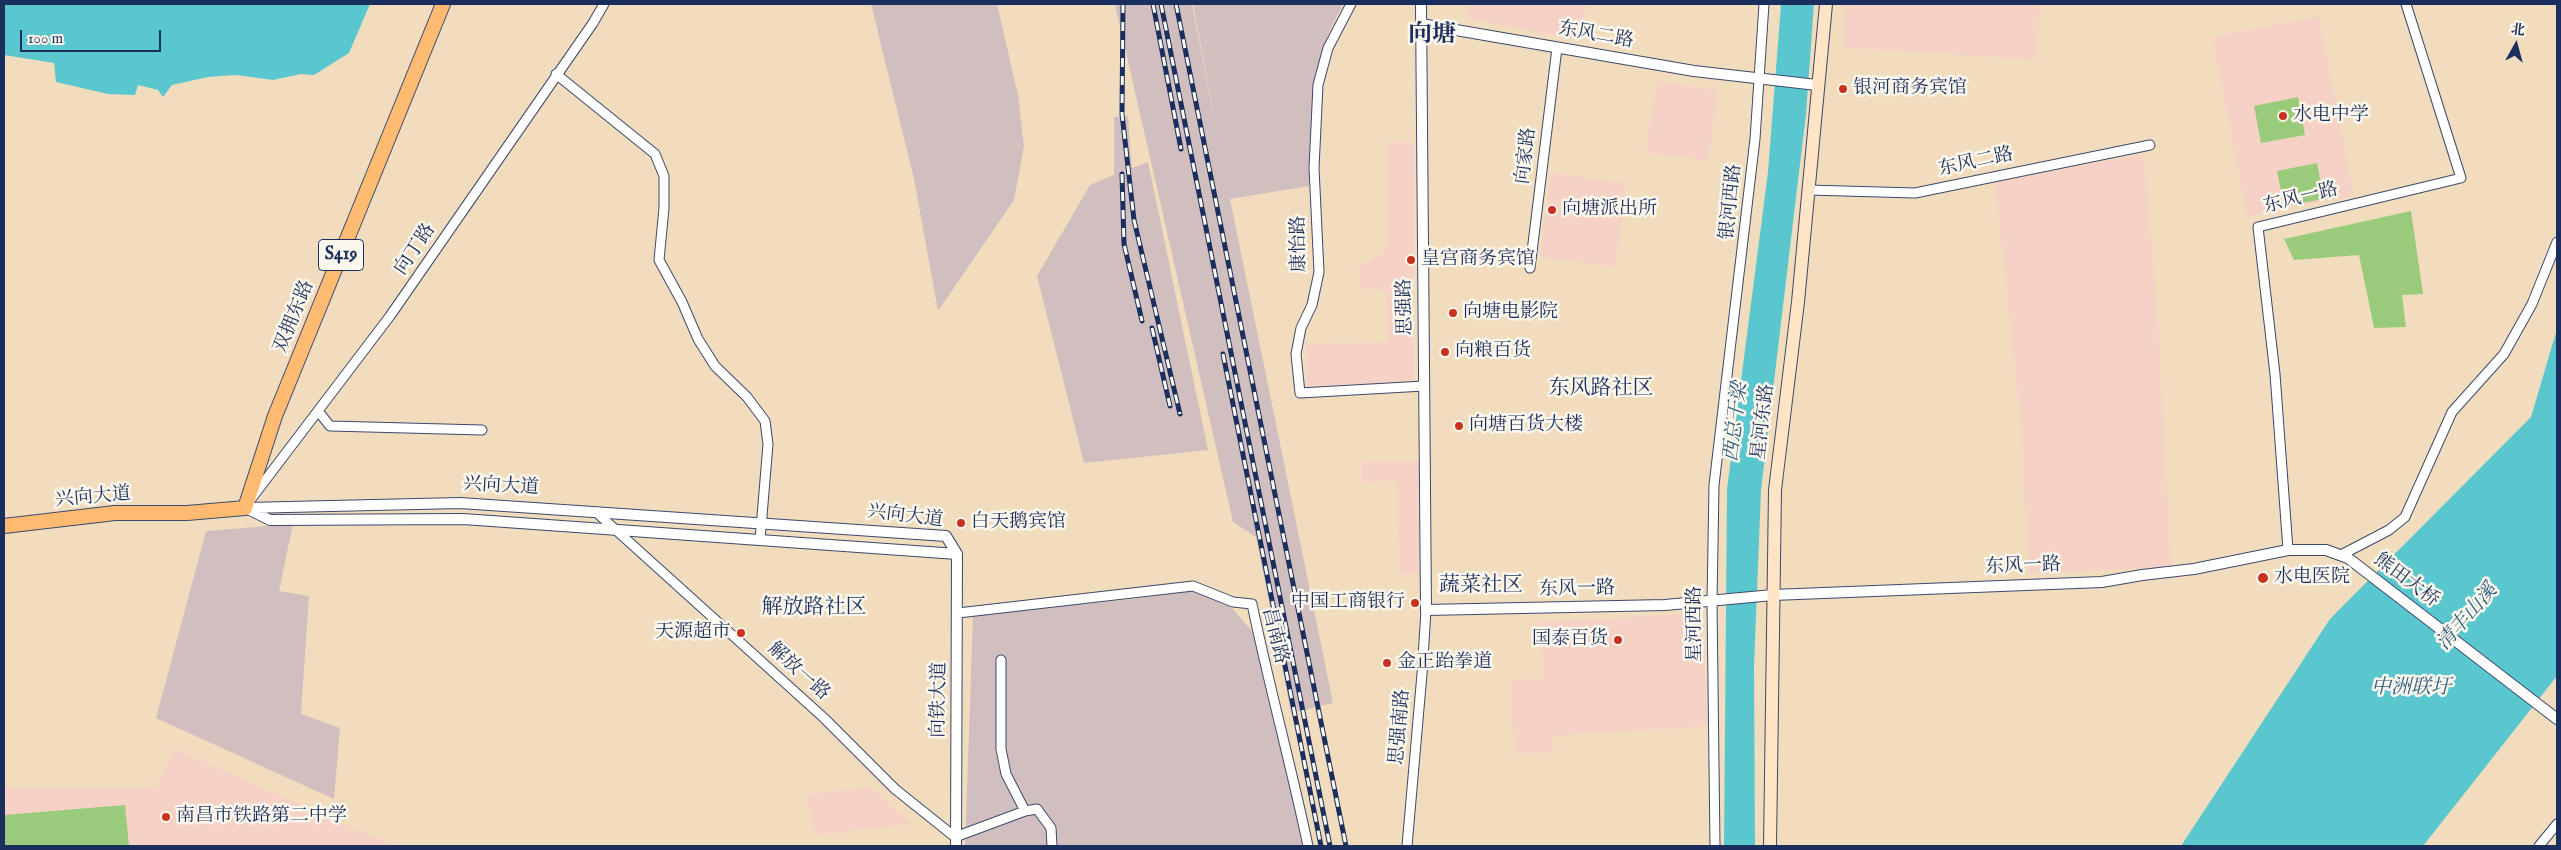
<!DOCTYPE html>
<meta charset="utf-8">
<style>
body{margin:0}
#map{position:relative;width:2561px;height:850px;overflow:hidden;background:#f1ddbd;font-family:"IM FELL English","Noto Serif SC",serif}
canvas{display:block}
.frame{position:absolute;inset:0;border:5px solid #1b2f5e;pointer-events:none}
.north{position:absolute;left:2491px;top:20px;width:50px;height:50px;-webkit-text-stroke:4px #fbf7ec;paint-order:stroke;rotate:7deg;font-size:14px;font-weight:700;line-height:20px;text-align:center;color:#1b2f5e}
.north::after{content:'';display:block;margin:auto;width:18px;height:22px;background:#1b2f5e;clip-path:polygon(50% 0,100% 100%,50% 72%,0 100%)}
.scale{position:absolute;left:20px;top:30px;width:141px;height:22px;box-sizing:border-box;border:2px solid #1b2f5e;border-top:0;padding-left:6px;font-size:15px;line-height:18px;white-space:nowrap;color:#1b2f5e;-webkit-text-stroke:4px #fbf7ec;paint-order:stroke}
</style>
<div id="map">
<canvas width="2561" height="850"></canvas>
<div class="frame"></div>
<div class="north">北</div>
<div class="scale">100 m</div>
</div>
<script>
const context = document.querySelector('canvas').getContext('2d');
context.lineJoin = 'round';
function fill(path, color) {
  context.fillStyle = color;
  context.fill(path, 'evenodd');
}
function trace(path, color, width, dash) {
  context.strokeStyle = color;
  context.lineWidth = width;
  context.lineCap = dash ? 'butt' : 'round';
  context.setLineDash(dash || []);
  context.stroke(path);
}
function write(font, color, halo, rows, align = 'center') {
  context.font = font + ' "IM FELL English","Noto Serif SC",serif';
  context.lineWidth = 5;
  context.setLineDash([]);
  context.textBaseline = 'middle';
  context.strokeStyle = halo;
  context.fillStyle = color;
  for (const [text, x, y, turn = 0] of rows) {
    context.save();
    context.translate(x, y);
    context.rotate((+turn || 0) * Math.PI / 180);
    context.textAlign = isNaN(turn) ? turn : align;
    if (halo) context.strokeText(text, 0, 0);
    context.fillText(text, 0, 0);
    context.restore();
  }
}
const built = new Path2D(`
 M1469,4H1586L1580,41L1466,18Z
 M1844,4H2040L2036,60L1842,47Z
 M2319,16L2354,196L2247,216L2212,37Z
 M1656,81L1718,91L1708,161L1646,152Z
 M1387,142L1414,143V381L1307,388L1306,344L1388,342L1387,290L1361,289L1359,265L1375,259L1388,247Z
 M2144,154L2157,307L2171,567L2029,574L2021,425L1995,182Z
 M1551,173L1626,183L1615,267L1540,257Z
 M1420,461L1422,574H1399L1397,481L1362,482V462Z
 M1701,613L1708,726L1552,736L1553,752L1515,754L1510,681L1544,678L1540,622Z
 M175,749L394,846H4V788H154Z
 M871,787L912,824L815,835L806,795Z`);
const industrial = new Path2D(`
 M871,4H997L1018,95L1024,146L1014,200L938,311L914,179Z
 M1115,4H1192L1223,163L1193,4H1343L1329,32L1316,73L1309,186L1230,199L1333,703L1291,713L1256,537L1233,522Z
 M1128,116L1132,168L1148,162L1208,450L1084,463L1037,276L1090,185L1114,175V117Z
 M293,524L279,591L309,596L301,714L340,728L334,799L156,718L206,531Z
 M1192,588L1231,607L1257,637L1305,846H965L973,615L1135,599Z`);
const green = new Path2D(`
 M2298,97L2305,135L2261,143L2254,106Z
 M2317,163L2324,199L2284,206L2277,171Z
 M2411,211L2423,294L2402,295L2406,327L2374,328L2359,255L2294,260L2284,239Z
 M125,805L129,846H4V815Z`);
const water = new Path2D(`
 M4,4H370L349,53L314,75L301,74L273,80L236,75L208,77L172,85L163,97L158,90L138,85L135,95L108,94L56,82L54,63L4,55Z
 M1781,4H1814L1806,114L1761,490L1754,667L1755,846H1724L1727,489L1768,172Z
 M2557,329V676L2423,846H2181L2330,619L2531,417Z`);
const minor = new Path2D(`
 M1351,4L1328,48L1318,85L1314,168L1319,272L1312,305L1301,328L1296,354L1300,393L1424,386
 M556,74L655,154L664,176V208L659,260L682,302L698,339L715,366L747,397L765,421L768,444L760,540
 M1808,190L1915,193L2150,145
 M1530,268L1557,48
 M318,411L330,426L482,430
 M251,499L390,316L593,23L604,4
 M596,512L824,718L895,789L955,837L1025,811L1037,809L1051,828L1052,846
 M2288,550L2275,374L2258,227L2461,178L2406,4
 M2341,555L2389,530L2405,517L2452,412L2504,354L2532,304L2557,242
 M958,613L1193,586L1233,602L1252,604C1269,686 1291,765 1308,846
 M1001,660V749L1006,774L1025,811
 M1407,846L1422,674L1426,610
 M1715,846L1712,602L1714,485L1755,139L1764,4
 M2539,846L2557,824`);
const tertiary = new Path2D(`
 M1421,4L1426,610L1665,605L1773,595L2102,582L2142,575L2194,569L2288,550H2326L2348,558L2557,719
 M1421,24L1694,71L1817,85
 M245,508L460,503L946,536L957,554
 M246,508L270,520L463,519L957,554
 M956,846L957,554`);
const secondary = new Path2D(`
 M1770,846L1775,490L1798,302L1826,4`);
const primary = new Path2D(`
 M4,526L115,513H187L245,508L275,416L443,4`);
const rail = new Path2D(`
 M1123,4L1122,114L1134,220L1180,414
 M1153,4L1181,149
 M1161,4L1330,846
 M1176,4L1346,846
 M1122,174L1124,244L1142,321
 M1152,328L1170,406
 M1223,354L1321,846`);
const markers = [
 [1843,89,5,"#c8321e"],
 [2283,116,5,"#c8321e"],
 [1552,210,5,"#c8321e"],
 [1411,260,5,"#c8321e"],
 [1453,313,5,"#c8321e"],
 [1445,352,5,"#c8321e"],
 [1459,426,5,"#c8321e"],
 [961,523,5,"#c8321e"],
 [2263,578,6,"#c8321e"],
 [1415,603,5,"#c8321e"],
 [741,633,5,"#c8321e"],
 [1618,640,5,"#c8321e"],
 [1387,663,5,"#c8321e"],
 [166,817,5,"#c8321e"]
];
const shields = [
 [341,255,45]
];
const shieldNames = [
 ["S419",341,255]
];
const streetNames = [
 ["东风二路",1596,36,10],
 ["向家路",1527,156,-83],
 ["东风二路",1976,163,-12],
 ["东风一路",2301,199,-14],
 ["银河西路",1732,202,-84],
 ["康怡路",1300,244,-91],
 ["向丁路",416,250,-56],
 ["思强路",1406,307,-91],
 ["双拥东路",295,317,-68],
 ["星河东路",1764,422,-83],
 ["兴向大道",501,487,3],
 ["兴向大道",93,498,-5],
 ["兴向大道",905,517,7],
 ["东风一路",2023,567,-2],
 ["熊田大桥",2406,581,37],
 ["东风一路",1577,590,-1],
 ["星河西路",1696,624,-90],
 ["昌南路",1274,636,76],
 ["解放一路",798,672,42],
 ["向铁大道",940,700,-89],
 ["思强南路",1401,727,-85]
];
const poiNames = [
 ["银河商务宾馆",1853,89],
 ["水电中学",2293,116],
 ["向塘派出所",1562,210],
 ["皇宫商务宾馆",1421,260],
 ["向塘电影院",1463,313],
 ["向粮百货",1455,352],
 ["向塘百货大楼",1469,426],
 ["白天鹅宾馆",971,523],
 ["水电医院",2274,578],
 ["中国工商银行",1405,603,"right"],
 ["天源超市",731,633,"right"],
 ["国泰百货",1608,640,"right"],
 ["金正跆拳道",1397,663],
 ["南昌市铁路第二中学",176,817]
];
const waterNames = [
 ["西总干梁",1737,422,-83],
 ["清丰山溪",2468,618,-49],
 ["中洲联圩",2411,689]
];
const quarterNames = [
 ["东风路社区",1601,390],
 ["蔬菜社区",1481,587],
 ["解放路社区",814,609]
];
const districtNames = [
 ["向塘",1432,36]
];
fill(built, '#f6d1c5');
fill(industrial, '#d1bfbf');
fill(green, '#9acb7a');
fill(water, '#5ac7cf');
trace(minor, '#3b496c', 11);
trace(tertiary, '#3b496c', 12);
trace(secondary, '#3b496c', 14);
trace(primary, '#3b496c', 16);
trace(minor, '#fff', 9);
trace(tertiary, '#fff', 10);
trace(secondary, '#ffe4c6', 12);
trace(primary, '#ffbb71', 14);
trace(rail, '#1b2f5e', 5);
trace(rail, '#fbf7ec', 3, [9]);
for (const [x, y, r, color] of markers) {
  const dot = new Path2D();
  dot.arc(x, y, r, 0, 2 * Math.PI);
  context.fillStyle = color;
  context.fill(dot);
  trace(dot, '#fbf7ec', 2);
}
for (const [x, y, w] of shields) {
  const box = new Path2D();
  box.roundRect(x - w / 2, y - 15.5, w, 31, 4);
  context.fillStyle = '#fbf7ec';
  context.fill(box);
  trace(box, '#1b2f5e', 1);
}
write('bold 18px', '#1b2f5e', null, shieldNames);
write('19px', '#1b2f5e', '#fbf7ec', streetNames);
write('19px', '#1b2f5e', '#fbf7ec', poiNames, 'left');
write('italic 20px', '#2e5d80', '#fbf7ec', waterNames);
write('21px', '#1b2f5e', '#fbf7ec', quarterNames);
write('bold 24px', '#1b2f5e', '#fbf7ec', districtNames);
</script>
